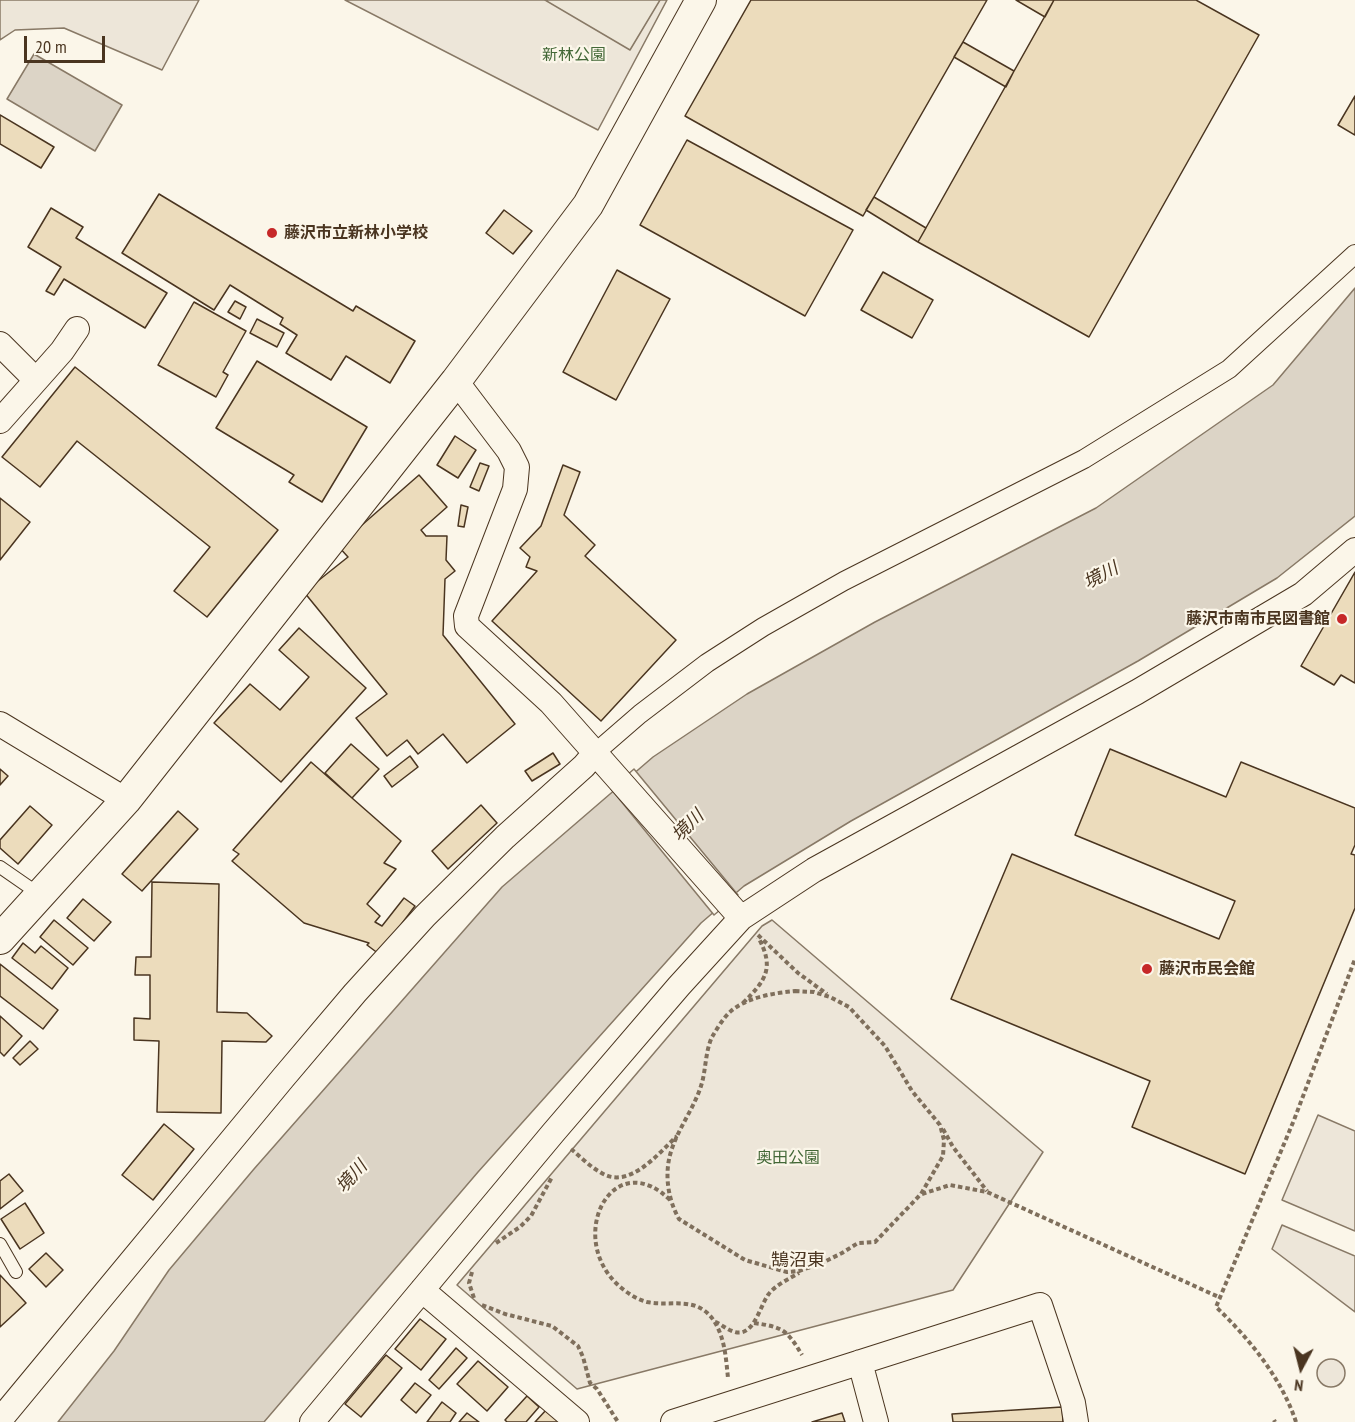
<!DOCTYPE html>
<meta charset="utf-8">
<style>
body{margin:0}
#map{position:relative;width:1355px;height:1422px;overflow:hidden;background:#fbf6e9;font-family:"PT Sans Narrow",sans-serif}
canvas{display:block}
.north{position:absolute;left:1271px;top:1338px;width:60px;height:60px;-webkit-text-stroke:4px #fbf6e9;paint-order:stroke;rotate:187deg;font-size:16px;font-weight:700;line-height:24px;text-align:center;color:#4a3520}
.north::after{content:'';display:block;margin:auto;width:21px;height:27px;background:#4a3520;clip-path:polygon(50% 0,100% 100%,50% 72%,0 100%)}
.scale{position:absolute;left:24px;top:36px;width:81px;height:27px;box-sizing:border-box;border:3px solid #4a3520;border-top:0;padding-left:8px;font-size:18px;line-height:21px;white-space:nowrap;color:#4a3520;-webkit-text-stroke:4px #fbf6e9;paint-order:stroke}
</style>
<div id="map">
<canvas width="1355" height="1422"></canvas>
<div class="north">N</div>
<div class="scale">20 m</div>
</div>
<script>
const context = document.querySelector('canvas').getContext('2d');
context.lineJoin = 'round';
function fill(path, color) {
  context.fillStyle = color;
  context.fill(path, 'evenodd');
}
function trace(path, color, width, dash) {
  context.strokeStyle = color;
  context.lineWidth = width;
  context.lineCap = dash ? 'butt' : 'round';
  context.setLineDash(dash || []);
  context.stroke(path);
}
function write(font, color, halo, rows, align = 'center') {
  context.font = font + ' "PT Sans Narrow","Noto Sans JP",sans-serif';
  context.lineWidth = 4.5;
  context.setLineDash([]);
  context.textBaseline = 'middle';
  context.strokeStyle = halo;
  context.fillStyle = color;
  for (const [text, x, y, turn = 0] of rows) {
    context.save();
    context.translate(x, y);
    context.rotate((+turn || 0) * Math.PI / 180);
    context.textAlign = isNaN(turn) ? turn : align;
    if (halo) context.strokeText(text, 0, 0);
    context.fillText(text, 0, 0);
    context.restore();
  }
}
const green = new Path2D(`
 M0,0H199L162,70L64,28L15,30L0,40Z
 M345,0H667L598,130Z
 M772,920L1043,1152L953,1290L577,1389L457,1285L762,926Z
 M1318,1115L1355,1131V1231L1282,1200Z
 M1282,1225L1355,1256V1312L1272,1249Z
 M1317 1373a14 14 0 1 1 28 0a14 14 0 1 1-28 0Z`);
const parking = new Path2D(`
 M545,0H660L630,50Z`);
const water = new Path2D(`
 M34,54L122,105L95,151L7,99Z
 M1355,288V516L1277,578L1138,661L851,821L744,886L701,923L478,1172L264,1422H58L114,1351L169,1270L254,1169L502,887L653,757L747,694L875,622L1096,508L1273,385Z`);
const pier = new Path2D(`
 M634,769L738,895L714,915L611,789Z`);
const building = new Path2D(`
 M751,0H987L863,216L685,116Z
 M1016,0H1054L1045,17Z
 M1054,0H1196L1259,35L1089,337L918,242Z
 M963,42L1014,71L1006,87L954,57Z
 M1355,96V135L1338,125Z
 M0,115L54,147L41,168L0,144Z
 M687,140L853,230L805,316L640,225Z
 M159,194L353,311L356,306L415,341L390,383L346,356L331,380L286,353L297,335L280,324L283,318L230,285L214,310L122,253Z
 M874,197L926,228L918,242L866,210Z
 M51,208L83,227L76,238L167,293L145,328L64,279L54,295L46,291L61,267L28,247Z
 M504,210L532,231L513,254L486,233Z
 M617,270L670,299L616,400L563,372Z
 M883,272L933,300L912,338L861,310Z
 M235,301L246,307L240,319L228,312Z
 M194,302L246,331L223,372L228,375L216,397L158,365Z
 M257,319L284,333L277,347L250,333Z
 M257,361L367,427L322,502L289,482L294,475L216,428Z
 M75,367L278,530L207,617L174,591L210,547L77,441L40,487L2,457Z
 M455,436L476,450L458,478L437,465Z
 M480,463L489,466L479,491L470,487Z
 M563,465L580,472L564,515L595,545L585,556L676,640L601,721L492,621L537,571L526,567L530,557L520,548L541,526Z
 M419,475L447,507L421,530L426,536H447L446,560L455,571L445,579L443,635L515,724L467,763L443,734L418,754L407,740L387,756L356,718L387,694L304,592L348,557L338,546Z
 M0,498L30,522L0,560Z
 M461,505L468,507L464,527L458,526Z
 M1355,572V683L1341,675L1334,685L1301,666Z
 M299,628L366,688L281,782L214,723L250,684L280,710L309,677L279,650Z
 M351,744L379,769L352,798L325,773Z
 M1110,749L1226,797L1241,762L1355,808V845L1351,854L1355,855V908L1245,1174L1132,1127L1150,1081L951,999L1012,854L1219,939L1235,901L1075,835Z
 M553,753L560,764L532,781L525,771Z
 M410,756L418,767L392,787L384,776Z
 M311,762L401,841L384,863L396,869L367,904L380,916L375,922L382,926L404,898L415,906L379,954L367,945L369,943L304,923L232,861L239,854L233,850Z
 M0,769L8,776L0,785Z
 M481,805L497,823L448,869L432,851Z
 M30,806L52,825L18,864L0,848V840Z
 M178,811L198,829L142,891L122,874Z
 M152,882L219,884L217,1012L247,1013L272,1036L266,1042L222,1041L221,1113L157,1112L159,1041L134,1040V1018L150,1019V975H135L136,957H151Z
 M83,899L111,922L94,941L67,918Z
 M54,920L88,948L73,965L40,937Z
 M23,943L35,953L41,946L68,968L52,989L12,958Z
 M0,964L58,1010L43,1029L0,996Z
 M0,1016L22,1036L4,1056L0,1052Z
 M30,1041L38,1049L20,1065L13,1058Z
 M164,1124L194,1149L153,1200L122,1175Z
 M9,1174L23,1191L0,1209V1181Z
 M25,1203L44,1233L20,1249L1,1219Z
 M46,1253L63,1270L46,1287L29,1269Z
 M0,1275L26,1303L0,1327Z
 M420,1319L446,1339L421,1370L395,1349Z
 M456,1348L467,1358L439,1389L429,1380Z
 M386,1355L402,1368L361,1417L345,1404Z
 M478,1361L508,1387L487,1411L457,1384Z
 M415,1383L431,1395L416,1413L401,1400Z
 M527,1396L539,1407L526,1422H507L505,1420Z
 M442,1402L456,1413L450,1422H427Z
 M1062,1407L1063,1422H953L952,1414Z
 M547,1409L561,1422H535Z
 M467,1413L479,1422H459Z
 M842,1413L845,1422H812Z`);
const path = new Path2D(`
 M758,935L798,973L827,994
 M795,991L814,992L830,997L849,1007L885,1046L912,1091L940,1125L944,1140L943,1156L921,1194L875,1242L858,1243L842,1253L822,1263L799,1271L787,1272L745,1260L679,1219C670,1203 666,1184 668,1166C671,1137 692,1114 701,1086C706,1071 705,1052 712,1037C717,1029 723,1018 731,1011C748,997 774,993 795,991Z
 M743,1003C766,980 775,968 758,937
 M943,1129L953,1147L987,1191
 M571,1149C580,1156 589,1166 600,1172C628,1191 657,1155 677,1136
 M922,1194L950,1185L987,1192L1221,1298
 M670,1200C619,1150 575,1219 605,1269C613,1283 631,1298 647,1302C671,1307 697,1295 714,1321C725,1338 726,1359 728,1378
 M496,1243L520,1227L531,1216L552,1177
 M472,1272L469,1283L474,1298
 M482,1305L505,1314L552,1326L578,1346L583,1357L590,1383L597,1389L618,1422
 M715,1322C721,1324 726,1329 732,1331C753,1340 759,1308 768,1295C775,1285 789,1279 799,1273
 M754,1323C783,1327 787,1330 802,1355
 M1274,1420L1275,1422
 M1296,1422C1282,1379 1249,1338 1216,1307L1294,1120L1355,959`);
const service = new Path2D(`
 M0,867L39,894
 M0,1244L16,1272`);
const pedestrian = new Path2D(`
 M595,753L640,714L707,663L763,627L844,581L1084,459L1229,369L1355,254`);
const minor = new Path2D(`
 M0,344L36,380
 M456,381L509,451L517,467L515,489L466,616L467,626L551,703L741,918
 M0,421L62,351L77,329
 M0,724L126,800
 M422,1290L577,1422
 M860,1362L876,1422
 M0,1420L283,1078L355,993L425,916L505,837L584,766L595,753
 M312,1422L553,1133L679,986L741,918L814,870L1137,692L1303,594L1355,550
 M673,1422L1040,1305L1073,1403L1076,1422`);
const tertiary = new Path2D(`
 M0,939L126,800L456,381L588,205L701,0`);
const markers = [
 [272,233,6,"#c62828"],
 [1342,619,6,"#c62828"],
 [1147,969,6,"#c62828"]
];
const parkNames = [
 ["新林公園",574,55],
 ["奥田公園",788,1158]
];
const poiNames = [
 ["藤沢市立新林小学校",284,233],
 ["藤沢市南市民図書館",1330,619,"right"],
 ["藤沢市民会館",1159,969]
];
const waterNames = [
 ["境川",1101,576,-28],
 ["境川",688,826,-45],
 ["境川",352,1177,-48]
];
const neighbourhoodNames = [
 ["鵠沼東",798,1261]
];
fill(green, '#ede6d9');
trace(green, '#887966', 1.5);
fill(parking, '#ede7d9');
trace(parking, '#887966', 1.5);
fill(water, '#dcd4c6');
trace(water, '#887966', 1.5);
fill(pier, '#fbf6e9');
trace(pier, '#887966', 1.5);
fill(building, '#ecdcbc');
trace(building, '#4a3520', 1.5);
trace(service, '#4a3520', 14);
trace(pedestrian, '#4a3520', 20);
trace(minor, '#4a3520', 26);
trace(tertiary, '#4a3520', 32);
trace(path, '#7f6f5c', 4, [4.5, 3]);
trace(service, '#fbf6e9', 12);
trace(pedestrian, '#fbf6e9', 18);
trace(minor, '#fbf6e9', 24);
trace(tertiary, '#fbf6e9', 30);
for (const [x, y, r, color] of markers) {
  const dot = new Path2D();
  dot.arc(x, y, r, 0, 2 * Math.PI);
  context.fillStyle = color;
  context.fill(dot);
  trace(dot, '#fbf6e9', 2);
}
write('16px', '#436837', '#fbf6e9', parkNames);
write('bold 16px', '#4a3520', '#fbf6e9', poiNames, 'left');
write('italic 18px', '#4a3520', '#fbf6e9', waterNames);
write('18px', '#4a3520', '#fbf6e9', neighbourhoodNames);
</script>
